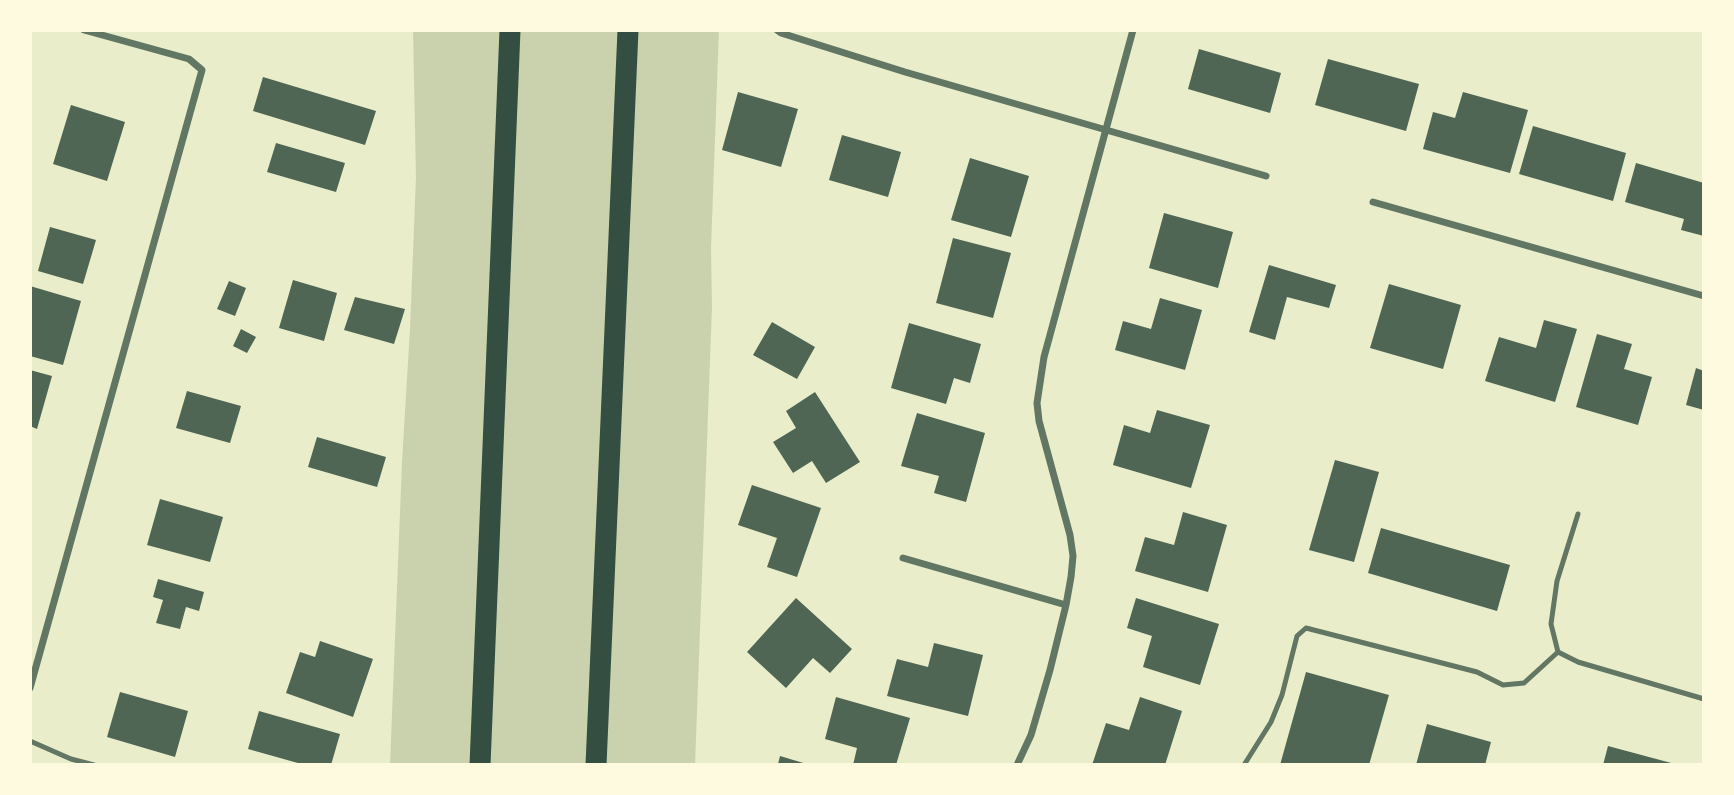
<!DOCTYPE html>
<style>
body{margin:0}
#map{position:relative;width:1734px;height:795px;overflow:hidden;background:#e9edc9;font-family:"PT Sans Narrow",sans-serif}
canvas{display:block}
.frame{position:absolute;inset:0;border:32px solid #fefae0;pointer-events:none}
</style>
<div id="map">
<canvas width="1734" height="795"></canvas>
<div class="frame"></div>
</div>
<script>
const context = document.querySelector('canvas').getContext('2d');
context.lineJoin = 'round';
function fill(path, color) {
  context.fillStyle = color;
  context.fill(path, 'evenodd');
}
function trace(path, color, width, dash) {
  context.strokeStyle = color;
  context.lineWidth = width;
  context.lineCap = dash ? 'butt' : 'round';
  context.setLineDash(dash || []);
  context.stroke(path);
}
const green = new Path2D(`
 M413,30H719L711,248L712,307L695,765H390L402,462L410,329L416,177Z`);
const building = new Path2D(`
 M1199,49L1281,73L1270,113L1188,89Z
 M1328,59L1419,84L1406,131L1315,105Z
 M263,77L376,111L365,145L253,111Z
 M738,92L798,109L781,167L722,150Z
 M1463,92L1528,110L1510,173L1423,149L1433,112L1455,118Z
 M71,105L125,122L107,181L53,164Z
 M1533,126L1626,153L1613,201L1519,174Z
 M842,135L901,152L888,197L829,180Z
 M276,143L345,163L336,192L267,172Z
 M970,158L1029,176L1011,237L951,220Z
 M1636,163L1704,183V236L1681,230L1684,219L1625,202Z
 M1164,213L1233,232L1218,288L1149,268Z
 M50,227L96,240L83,284L38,271Z
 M953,238L1011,253L993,318L936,303Z
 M1269,265L1336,285L1329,308L1287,297L1275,340L1249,332Z
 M293,280L337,293L324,341L279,328Z
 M229,281L246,288L235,316L217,309Z
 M1389,284L1461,305L1443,369L1370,348Z
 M30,286L81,301L63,365L30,356Z
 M355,297L405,309L394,344L344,330Z
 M1160,298L1202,310L1185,370L1115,350L1123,321L1151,329Z
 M1544,320L1577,329L1555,402L1485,381L1499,337L1536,348Z
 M772,322L815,347L797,379L753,355Z
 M909,323L981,344L970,383L954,378L946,404L891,388Z
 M241,329L256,337L247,353L233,346Z
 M1597,334L1632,344L1624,369L1652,377L1638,425L1576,407Z
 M1696,368L1704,371V410L1686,405Z
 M30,370L52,376L37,429L30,426Z
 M187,391L241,406L230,443L176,428Z
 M815,392L860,462L826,483L812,461L793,473L773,442L796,428L786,411Z
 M1157,410L1210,425L1191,488L1113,465L1124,425L1150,433Z
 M917,413L985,433L966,502L934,493L939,476L901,466Z
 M317,437L386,457L377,487L308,467Z
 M1335,460L1379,472L1354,562L1309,550Z
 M752,485L821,508L797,577L767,567L777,538L738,525Z
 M160,499L223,517L210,562L147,545Z
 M1183,512L1227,525L1208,592L1135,571L1145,537L1174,545Z
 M1381,528L1510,565L1497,611L1368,573Z
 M158,579L204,592L199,611L186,607L180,629L156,623L163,600L153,597Z
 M796,598L852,649L830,673L813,658L786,688L747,652Z
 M1136,598L1219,624L1200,685L1143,667L1152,636L1127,628Z
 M320,641L373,659L353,717L286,693L300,652L315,657Z
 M934,643L983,655L968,716L887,696L897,659L928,667Z
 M1306,672L1389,695L1369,765H1280Z
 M120,692L188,711L175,757L107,737Z
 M836,697L910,718L896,765H853L857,748L825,739Z
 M1140,697L1182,711L1165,765H1092L1106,723L1129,730Z
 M259,711L340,734L331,765H305L248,749Z
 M1427,724L1491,742L1485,765H1416Z
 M1608,746L1675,764V765H1603Z
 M780,756L810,765L778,764Z`);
const service = new Path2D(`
 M1578,514L1557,581L1551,624L1558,652L1578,662L1704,699
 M30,741L71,759L94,765
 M1244,765L1271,722L1282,695L1297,636L1306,628L1477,672L1503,685L1524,683L1558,652`);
const minor = new Path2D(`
 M777,30L781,33L905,72L1266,176
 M1373,202L1704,296
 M903,558L1066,605
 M30,688L202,70L189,59L84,30
 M1017,765L1031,735L1050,670L1066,605L1071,577L1073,556L1070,535L1039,421L1037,403L1044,357L1133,30`);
const motorway = new Path2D(`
 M480,765L510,30
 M596,765L628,30`);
fill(green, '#cad2ad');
fill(building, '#4f6655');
trace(service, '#617663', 5);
trace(minor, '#617663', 7);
trace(motorway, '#344e41', 21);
</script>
